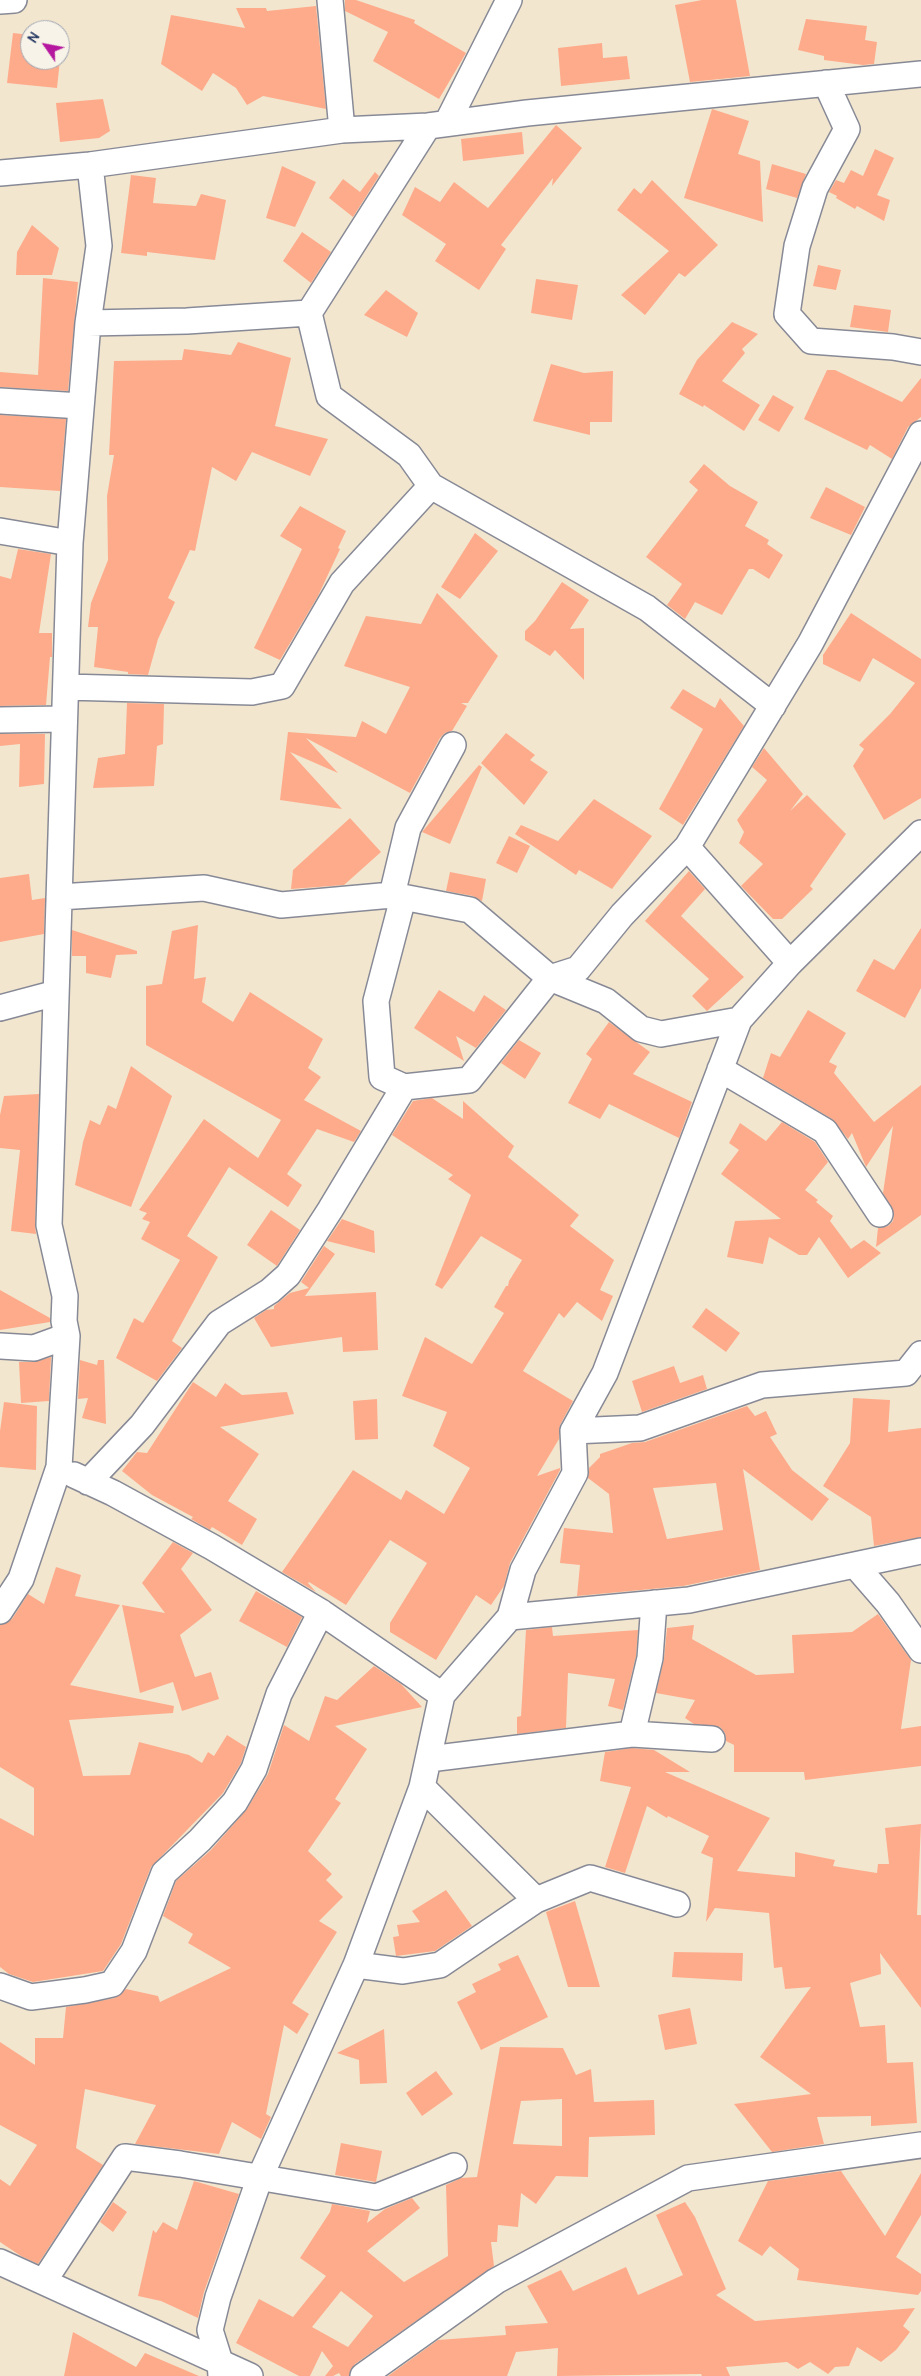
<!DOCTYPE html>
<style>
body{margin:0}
#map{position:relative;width:921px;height:2376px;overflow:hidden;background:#f3e6cf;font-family:Delius,sans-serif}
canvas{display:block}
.north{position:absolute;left:20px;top:20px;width:50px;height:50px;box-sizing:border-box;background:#f7f3e8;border:1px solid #9fa5b1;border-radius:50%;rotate:303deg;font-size:14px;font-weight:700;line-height:20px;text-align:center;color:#1b2f5e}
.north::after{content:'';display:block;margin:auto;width:18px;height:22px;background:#b5179e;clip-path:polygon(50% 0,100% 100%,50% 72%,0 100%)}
</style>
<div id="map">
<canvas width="921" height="2376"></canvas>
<div class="north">N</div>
</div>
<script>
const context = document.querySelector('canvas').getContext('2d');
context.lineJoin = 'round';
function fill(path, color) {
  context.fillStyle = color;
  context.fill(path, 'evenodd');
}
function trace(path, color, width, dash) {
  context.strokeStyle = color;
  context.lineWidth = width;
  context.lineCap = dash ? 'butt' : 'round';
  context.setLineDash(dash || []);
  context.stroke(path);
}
const building = new Path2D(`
 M345,0H356L415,20L414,23L466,53L439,99L373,61L388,32L345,11Z
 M702,0H736L750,76L690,82L675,5Z
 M316,6L326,109L263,96L247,105L236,88L213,73L202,91L161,64L171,15L245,28L236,8H266L267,11Z
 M806,19L867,26L865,40L877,42L874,64L863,65L824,60V56L798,50Z
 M13,33L30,35V60H60L57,88L7,83Z
 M602,43L603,58L627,56L630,79L561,86L558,48Z
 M103,99L110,131L99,138L60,142L56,103Z
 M712,109L749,121L738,154L760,161L763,222L684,198Z
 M556,125L582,148L552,186L553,178L501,245L506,249L479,290L435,261L446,244L402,215L415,187L440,202L454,182L488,208Z
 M522,132L524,154L463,161L461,139Z
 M875,149L894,158L877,195L890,200L884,221L857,206L855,209L836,198L837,196L829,192L836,180L844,183L851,170L863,176Z
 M772,164L806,174L797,198L766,189Z
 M282,166L316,182L295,227L266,218Z
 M375,172L379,176L353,217L329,198L343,179L360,192Z
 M131,175L156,178L153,203L196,206L201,194L226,200L215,260L147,252V256L121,253Z
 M652,180L718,245L685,277L679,273L645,315L621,295L669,251L617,210L634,188L641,194Z
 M32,225L59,248L52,275H16L17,252Z
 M302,232L331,252L311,283L283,261Z
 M818,265L841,270L836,290L813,286Z
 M43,278L78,282L68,391L0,387V372L38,375Z
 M536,279L578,285L572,320L531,313Z
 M386,290L418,313L407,337L364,315Z
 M854,305L891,310L888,332L850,327Z
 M732,322L758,334L742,349L745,353L722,381L760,405L744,431L704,405L703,407L679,394L697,360Z
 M238,342L291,358L275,426L328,439L310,476L252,452L236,481L212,467L195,551L190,550L168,598L175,602L158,639L148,675L128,674V672L94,667L98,627H88L91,603L108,560L107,496L114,455H109L114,361L182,360L184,349L231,355Z
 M551,364L584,373L613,371L612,422H590V435L533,421Z
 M827,370H835L902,402L921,378V417L908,427L892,459L870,445L867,450L804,419Z
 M773,395L794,407L779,432L758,420Z
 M0,415L66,419L60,491L0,487Z
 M704,464L730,486L758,502L745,526L769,540L767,544L783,555L769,579L753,569H749L722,615L695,602L685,619L667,605L682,584L646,557L698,490L689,482Z
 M826,487L865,507L851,535L810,518Z
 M300,506L346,531L338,548L340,549L318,596L280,660L254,648L302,549L280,536Z
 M475,533L498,551L460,599L441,587Z
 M18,549L51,554L39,633H52V657H50L46,705L0,706V576L11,579Z
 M562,582L589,600L570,629L584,628V680L555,650L550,656L525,640V631L535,621Z
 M437,593L498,656L468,703H461L467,706L452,731L445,733L440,738L410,793L306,738L338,773L290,752L342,809L280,800L288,732L356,737L362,721L386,734L410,687L344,666L366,616L421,624Z
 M851,613L921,659V798L884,820L853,766L864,749L859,745L890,714L915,683L873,658L860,682L823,664V655Z
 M683,689L715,708L720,698L744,726L683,825L659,809L703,729L670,708Z
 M127,703L164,704L163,744L157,746L154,786L93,788L98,758L125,754Z
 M506,733L535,755L530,760L548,772L524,805L481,763Z
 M0,734H45L44,784L19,787L20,744L0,746Z
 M764,748L803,794L790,811L807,795L846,834L810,886L813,889L782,919H773L741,886L763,864L739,843L744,832L737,820L767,780L752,767Z
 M479,765L482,767L450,844L422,832Z
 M594,799L652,836L612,889L579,870L576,875L515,834L521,825L558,841Z
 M350,818L381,852L344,885L291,889L293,870Z
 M509,836L530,846L517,873L496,863Z
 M689,871L705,889L681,916L744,977L707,1011L692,996L709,979L645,921Z
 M450,872L486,879L482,901L473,896L446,891Z
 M29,874L32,900L45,898L44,934L0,942V878Z
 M198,925L194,979L206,977L202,1002L233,1022L250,992L323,1039L308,1068L321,1077L304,1100L361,1131L354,1142L317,1129L287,1174L302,1185L288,1207L229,1167L187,1236L218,1257L172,1341L182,1348L157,1381L116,1358L134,1318L143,1323L180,1260L141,1239L150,1222L142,1219L147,1213L139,1210L204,1119L258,1158L281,1120L146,1045V986L162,984L172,931Z
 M921,928V988L905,1018L856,991L874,959L894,970Z
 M72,930L137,951V954L116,955L111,978L86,973V956H72Z
 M439,990L474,1012L484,995L506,1010L476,1048L456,1036L464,1061L414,1028Z
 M808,1010L846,1033L829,1062L837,1066L834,1073L874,1122L921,1085V1215L876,1247L878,1228L888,1226L893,1221L894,1214L883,1193L893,1126L866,1167L852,1133L848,1139L832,1119L763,1078L771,1053L780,1057Z
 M609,1022L650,1052L633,1074L692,1102L679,1138L609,1104L600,1119L568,1103L592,1059L586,1054Z
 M519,1040L541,1053L525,1079L501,1063Z
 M131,1066L172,1096L131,1207L75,1185L83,1142L90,1120L100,1125L108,1105L116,1109Z
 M39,1094L35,1225L36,1234L11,1231L20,1150L0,1148V1115L4,1096Z
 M432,1098L463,1119V1101L514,1146L508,1157L579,1215L570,1226L614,1260L600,1290L613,1296L602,1321L577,1302L564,1318L559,1313L523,1371L573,1401L560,1425L559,1439L537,1476L560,1468V1470L510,1563L504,1586L491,1605L476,1595L436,1660L390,1632V1623L427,1563L390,1540L346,1605L309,1582L308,1583L316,1592L282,1572L353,1470L401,1500L406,1490L444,1514L470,1468L433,1446L447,1412L402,1396L425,1337L472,1364L504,1313L494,1307L506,1286H508L509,1281L522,1260L481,1236L442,1289L435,1285L471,1195L448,1179L453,1175L392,1135L413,1101Z
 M782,1122L815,1142L828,1162L805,1190L818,1200L816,1202L833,1216L830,1221L851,1249L864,1240L881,1253L848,1278L819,1237L807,1255H799L769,1237L763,1264L727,1257L735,1221L781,1219L721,1174L739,1150L729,1143L740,1123L766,1141Z
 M271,1210L300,1230L277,1266L247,1245Z
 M342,1219L374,1231L375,1253L327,1241Z
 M324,1246L335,1254L305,1296L376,1292L378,1350L343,1352L342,1337L271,1347L254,1318L266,1310L274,1309V1306L290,1293L309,1288L301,1282Z
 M0,1290L50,1318V1322L0,1330Z
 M706,1308L740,1333L726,1352L692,1327Z
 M51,1357L49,1401L21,1403L19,1362H34Z
 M80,1360L97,1365L98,1360H104L106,1424L82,1418L88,1398L78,1399Z
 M674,1366L680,1383L703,1375L707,1389L642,1412L632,1381Z
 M193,1382L216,1397L225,1383L242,1395L287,1392L294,1414L220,1427L259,1454L228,1501L257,1519L242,1545L212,1527L210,1530L191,1519L193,1517L152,1495L122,1471L137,1452L147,1453Z
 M853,1398L890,1400L888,1432L921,1428V1537L874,1546L871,1517L823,1486L850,1443Z
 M377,1399L378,1439L355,1440L353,1401Z
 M4,1402L37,1406L36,1470L0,1467V1431Z
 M747,1406L755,1416L766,1411L777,1434L770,1437L792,1470L829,1499L812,1521L743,1469L760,1570L683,1586L577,1596L580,1565L560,1563L564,1528L613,1533L609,1494L588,1478L589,1468L600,1457V1454L632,1443L645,1442ZM716,1483L723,1530L667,1539L653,1488Z
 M173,1542L193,1553L181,1569L212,1610L180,1635L195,1677L211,1672L219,1699L182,1711L173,1682L140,1693L122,1605L165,1613L142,1583Z
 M56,1567L81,1575L75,1596L120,1605L70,1685L174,1706L173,1713L69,1720L83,1776L130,1775L139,1742L189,1755L202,1763L208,1752L214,1756L227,1735L246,1747L241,1763L223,1793L151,1867L121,1944L103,1971L33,1982L9,1974L0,1967V1818L34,1836V1788L0,1767V1625L12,1619L28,1594L44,1604Z
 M256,1591L302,1617L287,1647L239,1621Z
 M878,1614L911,1660L901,1729L921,1726V1766L805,1780L804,1772H734V1745L726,1741L725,1733L720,1727L694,1724L685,1718L695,1700L656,1693L664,1659L667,1628L694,1625L692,1639L756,1675L794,1673L792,1635L852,1632Z
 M552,1627L553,1636L638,1630L636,1656L623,1710L608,1706L615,1679L568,1673L566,1728L517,1734V1717L521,1716L526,1630Z
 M374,1666L401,1684L422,1707L335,1726L367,1749L335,1799L341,1803L308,1851L332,1874L326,1880L343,1897L319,1921L337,1932L292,2003L309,2014L297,2034L284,2025L266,2114L271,2117L261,2139L232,2122L219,2154L135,2144L156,2105L85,2089L76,2148L103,2165L38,2264L21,2256L0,2242V2179L10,2186L37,2145L0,2125V2042L35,2065V2038H63L66,2007L115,1998L126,1989L158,1996L160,2002L231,1968L188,1943L193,1934L163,1916L176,1881L211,1850L247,1809L268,1774L284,1725L309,1741L325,1696L337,1700Z
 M632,1748L654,1750L690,1772H665L770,1818L737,1871L795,1877V1852L835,1860L833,1866L877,1873L878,1864H889L885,1828L921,1824L917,1915H921V2008L880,1953L881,1974L850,1983L860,2027L885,2025L887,2063L913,2062L917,2123L871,2126V2116L817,2117L824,2144L772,2152L734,2104L811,2094L760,2057L811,1987L785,1989L782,1967L774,1968L769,1913L715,1908L706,1922L713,1858L701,1853L709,1836L668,1816L667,1818L647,1806L625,1873L605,1867L631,1787L600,1781L605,1752Z
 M446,1890L472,1926L435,1951L396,1956L393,1937L399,1936L397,1925L420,1922L412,1911Z
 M575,1901L600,1987H568L546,1912Z
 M674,1952L743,1953L742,1981L672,1977Z
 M518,1955L548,2017L481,2050L457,2002L476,1992L472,1984L501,1970L498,1964Z
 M690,2008L697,2044L665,2050L658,2015Z
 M384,2029L387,2083L360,2084L359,2060L337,2053Z
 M500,2047L563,2048L576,2075L591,2069L594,2102L654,2100L655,2135L589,2137L588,2177L556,2176L536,2204L521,2193L518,2227L498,2225L497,2242H491L494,2266L355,2364L349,2376H341L339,2373L333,2376H325L333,2366L322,2351L310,2376H299L236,2343L259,2299L293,2317L326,2276L300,2258L330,2212L332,2204L370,2211L367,2223L385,2209L412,2198L420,2208L367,2251L404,2282L448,2256L446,2185L461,2178L477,2177ZM562,2099V2146L513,2144L521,2101ZM341,2291L373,2316L348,2347L312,2327Z
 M436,2071L453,2094L422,2116L406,2093Z
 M341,2143L382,2151L376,2182L335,2175Z
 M841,2171L885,2236L921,2173V2215L896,2257L921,2274V2291L918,2295L797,2280L799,2269L770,2246L762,2256L738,2241L768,2181Z
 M194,2181L239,2194L204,2292L198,2318L161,2301L138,2296L153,2230L156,2233L163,2222L177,2230Z
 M113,2202L127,2212L113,2232L100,2222Z
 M685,2202L695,2217L726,2289L716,2295L755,2321L915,2308L903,2326L910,2332L896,2350L881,2362L857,2347L849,2366L835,2367L828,2374L810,2362L798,2369L787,2362L726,2367L730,2376H702L701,2374L557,2376L558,2348L516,2352L507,2376H388L438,2340L506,2335L505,2326L548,2323L527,2286L561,2270L573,2291L626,2267L638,2295L683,2275L656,2215Z
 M73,2332L136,2367L145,2353L199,2376H64Z`);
const street = new Path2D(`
 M330,0L342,130
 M0,1L14,0
 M826,83L847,129L815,188L797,246L787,314L811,341L893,347L921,352
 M447,123L509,0
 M0,173L90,165L342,130L428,126L527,113L921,74
 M309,313L329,396L409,455L431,486L647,608L773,706
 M88,323L187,321L309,313L428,126
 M0,401L81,406
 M0,531L70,543
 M66,687L252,692L282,686L342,583L431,486
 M0,720L64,719
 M687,847L790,963
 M392,895L408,828L453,745
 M59,897L204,888L281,905L392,895L470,910L550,978L606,1001L641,1029L661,1034L739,1020
 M403,898L376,1001L382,1077L404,1087
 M0,1008L56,993
 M720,1069L825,1131L880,1214
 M0,1346L34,1348L67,1336
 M573,1431L640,1428L762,1385L906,1373L921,1354
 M74,1475L113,1493L212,1547L321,1612L442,1695
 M88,1482L142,1425L219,1323L270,1291L288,1275L330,1210L404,1087L469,1080L550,978L578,969L622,915L687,847L810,644L921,434
 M855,1565L888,1603L921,1650
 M0,1611L21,1579L59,1467L67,1336L64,1321L65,1296L49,1225L70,543L88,323L99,246L90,165
 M510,1617L689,1600L921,1551
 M632,1734L650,1658L654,1603
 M429,1759L632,1734L712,1739
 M422,1787L536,1900
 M356,1965L403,1971L440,1965L536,1900L590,1878L677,1904
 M0,1986L31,1997L85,1990L112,1984L134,1951L164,1873L200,1840L235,1802L254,1769L279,1694L321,1612
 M0,2262L250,2376
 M44,2281L125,2157L180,2164L376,2197L454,2166
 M221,2376L220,2362L210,2330L218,2297L260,2177L356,1965L422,1787L442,1695L510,1617L523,1570L575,1473L573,1431L605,1373L739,1020L790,963L921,833
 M363,2376L496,2281L688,2178L921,2145`);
fill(building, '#feab8b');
trace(street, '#878a96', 28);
trace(street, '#fff', 25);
</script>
